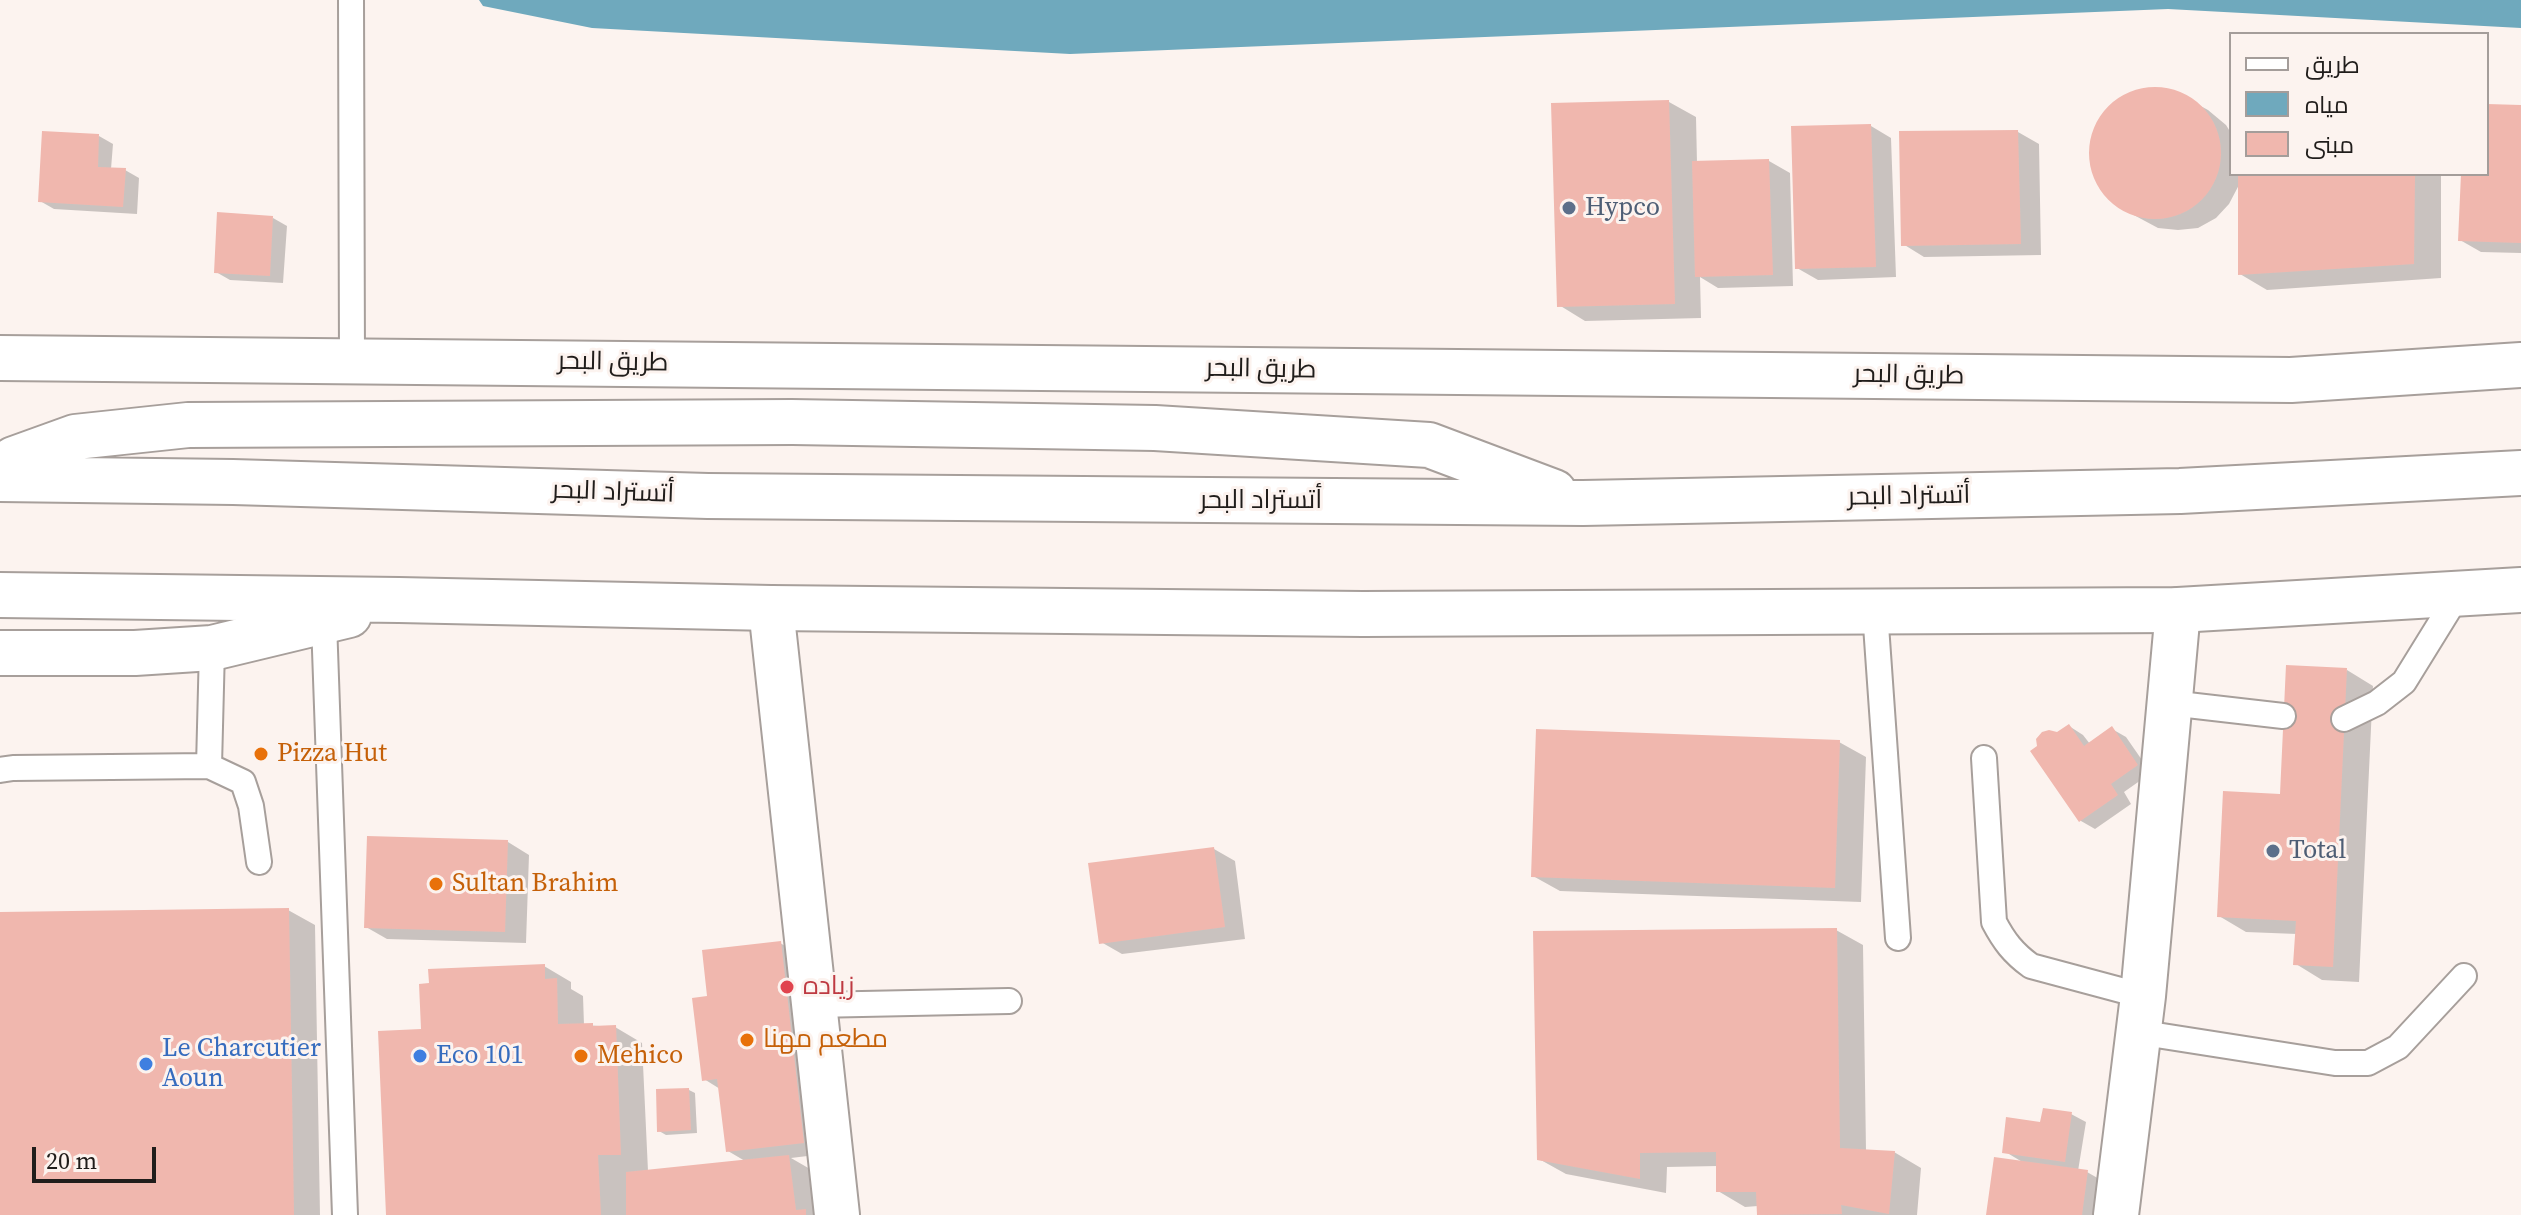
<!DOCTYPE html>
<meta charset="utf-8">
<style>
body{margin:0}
#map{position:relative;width:2521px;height:1215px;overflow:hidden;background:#fcf3ef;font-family:"Source Serif 4",Cairo,serif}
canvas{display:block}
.legend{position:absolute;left:2229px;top:32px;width:260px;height:144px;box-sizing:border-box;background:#fcf3ef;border:2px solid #a49d9a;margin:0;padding:10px 14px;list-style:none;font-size:24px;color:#201d1b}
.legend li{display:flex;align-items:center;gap:16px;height:40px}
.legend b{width:40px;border:2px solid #a49d9a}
.scale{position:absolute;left:32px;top:1147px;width:124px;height:36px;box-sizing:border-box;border:4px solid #201d1b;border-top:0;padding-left:10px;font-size:24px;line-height:28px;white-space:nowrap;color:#201d1b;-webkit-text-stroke:6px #fcf3ef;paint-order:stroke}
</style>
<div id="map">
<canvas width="2521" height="1215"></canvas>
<ul class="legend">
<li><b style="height:10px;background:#fff"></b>طريق</li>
<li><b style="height:22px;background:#6fa9bd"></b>مياه</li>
<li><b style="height:22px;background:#f0b7ae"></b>مبنى</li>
</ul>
<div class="scale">20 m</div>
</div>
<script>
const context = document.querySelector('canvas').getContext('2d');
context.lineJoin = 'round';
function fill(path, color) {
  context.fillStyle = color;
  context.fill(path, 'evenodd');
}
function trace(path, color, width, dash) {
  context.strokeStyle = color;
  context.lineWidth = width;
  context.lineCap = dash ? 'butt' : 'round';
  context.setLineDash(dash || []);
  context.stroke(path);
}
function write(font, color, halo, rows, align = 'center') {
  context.font = font + ' "Source Serif 4",Cairo,serif';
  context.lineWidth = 6;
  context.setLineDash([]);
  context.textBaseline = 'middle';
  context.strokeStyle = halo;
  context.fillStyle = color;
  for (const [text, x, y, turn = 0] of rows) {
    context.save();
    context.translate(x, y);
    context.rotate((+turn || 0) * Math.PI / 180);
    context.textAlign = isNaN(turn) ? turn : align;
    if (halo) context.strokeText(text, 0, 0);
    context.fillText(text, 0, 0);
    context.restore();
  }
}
const water = new Path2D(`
 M479,0H2521V28L2168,9L1070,54L592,28L483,6Z`);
const shadow = new Path2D(`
 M2143,90H2165L2186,98L2208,110L2226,125L2231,133V174H2441V278L2267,290L2240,274V183L2229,204L2216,218L2198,228L2178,230L2158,228L2117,206L2103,192L2094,174L2090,153L2094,132L2105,112L2122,98Z
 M1669,102L1696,117L1697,163L1769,161L1790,173L1793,286L1718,288L1700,277L1701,318L1585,321L1559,305Z
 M2487,106L2521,107V253L2481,252L2460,240L2463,174H2487Z
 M1871,126L1891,138L1896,277L1818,280L1797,268Z
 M2018,132L2039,144L2041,255L1924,257L1903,244Z
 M99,136L113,144L111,169L125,170L139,178L137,214L54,209L40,201Z
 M273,218L287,226L283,283L230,280L216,272Z
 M2347,670L2373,686L2359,982L2322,980L2296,964L2297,934L2246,932L2219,916Z
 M2069,726L2083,735L2090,744L2112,729L2126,737L2151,773L2124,792L2131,804L2095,829L2081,821L2057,735Z
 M1839,742L1866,757L1861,902L1560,891L1533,876Z
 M508,842L529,855L526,943L387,939L366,927Z
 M1214,849L1235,861L1245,939L1122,954L1101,942Z
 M288,910L315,925L320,1215H0V914Z
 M1836,930L1863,945L1866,1151L1894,1152L1921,1168L1917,1215H1761L1759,1214L1758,1206L1745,1207L1718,1191V1166L1667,1167L1666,1193L1566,1174L1539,1159Z
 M780,943L801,955L824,1154L791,1158L810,1169L815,1215H388L423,1031L544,966L571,982V989L583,996L584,1025L615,1027L642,1043L648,1171L745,1161L728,1151L720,1089L704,1079L709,998Z
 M689,1090L695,1093L697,1133L666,1135L659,1131Z
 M2071,1114L2086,1122L2078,1171L2087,1172L2101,1180L2097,1215H1988L2024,1163L2004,1151L2042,1124Z`);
const building = new Path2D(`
 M2089 153a66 66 0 1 1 132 0a66 66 0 1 1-132 0Z
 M1669,100L1675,304L1557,307L1551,103Z
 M2487,104L2521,105V243L2458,241L2461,174H2487Z
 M1871,124L1876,267L1795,269L1791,126Z
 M2018,130L2021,244L1901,246L1899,131Z
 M42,131L99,134L98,167L126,168L123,207L38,202Z
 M1769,159L1773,275L1695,277L1692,161Z
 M2238,174H2415L2414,264L2238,275Z
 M217,212L273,216L270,276L214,273Z
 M2286,665L2347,668L2333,967L2293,965L2296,921L2217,917L2223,791L2280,794Z
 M2069,724L2084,746L2112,726L2138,765L2111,784L2118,795L2079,822L2030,751L2037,746L2036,739L2042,732L2049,730L2057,732Z
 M1536,729L1840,740L1835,888L1531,877Z
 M367,836L508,840L505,932L364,928Z
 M1214,847L1225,927L1099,944L1088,863Z
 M289,908L294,1215H0V912Z
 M1837,928L1840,1148L1895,1151L1889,1214L1841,1205L1842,1214L1757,1215L1756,1192H1716V1152L1640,1153V1179L1537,1160L1533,931Z
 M781,941L804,1143L726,1152L717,1079L702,1081L692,998L707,996L702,950Z
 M545,964V979L557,978L558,1024L593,1023V1026L616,1025L621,1155H598L601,1215H386L378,1031L421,1029L419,984L429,983L428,969Z
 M689,1088L691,1130L657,1132L656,1089Z
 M2043,1108L2072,1112L2065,1162L2002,1153L2006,1117L2040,1122Z
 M789,1155L796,1210L806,1209V1215H626V1172Z
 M1994,1157L2088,1170L2082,1215H1986Z`);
const service = new Path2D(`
 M351,0L352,361
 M1875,611L1898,938
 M324,622L345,1215
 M2170,703L2283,716
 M2344,719L2377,703L2404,682L2459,593
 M1984,758L1994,922C2004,941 2013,953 2031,966L2143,996
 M209,766L212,648
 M0,770L13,768L209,766L243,782L251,806L259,862
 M813,1005L1009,1001
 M2137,1032L2335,1063H2368L2398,1047L2464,976`);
const minor = new Path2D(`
 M771,608L837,1215
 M2116,1215L2143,996L2178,610`);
const trunk = new Path2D(`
 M0,358L2291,380L2521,365`);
const motorway = new Path2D(`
 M0,468L14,459L75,437L188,425L792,422L1155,428L1429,445L1554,492
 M0,479L233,482L708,496L1583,503L2180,491L2521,473
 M0,595L399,600L771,608L1363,614L2178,610L2521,590
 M0,653H135L212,648L349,615`);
const markers = [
 [1569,208,8,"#5c6f8a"],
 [261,754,8,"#e8710a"],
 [2273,851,8,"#5c6f8a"],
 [436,884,8,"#e8710a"],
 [787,987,8,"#e0444e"],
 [747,1040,8,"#e8710a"],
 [420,1056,8,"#3f7fe0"],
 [581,1056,8,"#e8710a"],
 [146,1064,8,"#3f7fe0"]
];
const serviceNames = [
 ["Hypco",1585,208],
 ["Total",2289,851]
];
const streetNames = [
 ["طريق البحر",613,363,1],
 ["طريق البحر",1261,370,1],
 ["طريق البحر",1909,376,1],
 ["أتستراد البحر",613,493,2],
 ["أتستراد البحر",1909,497,-1],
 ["أتستراد البحر",1261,501]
];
const foodNames = [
 ["Pizza Hut",277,754],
 ["Sultan Brahim",452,884],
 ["مطعم مهنا",763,1040],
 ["Mehico",597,1056]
];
const healthNames = [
 ["زياده",803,987]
];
const shopNames = [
 ["Le Charcutier",162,1049],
 ["Aoun",162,1079],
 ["Eco 101",436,1056]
];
fill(water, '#6fa9bd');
fill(shadow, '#0003');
fill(building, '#f0b7ae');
trace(service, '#a79f9b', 28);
trace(minor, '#a79f9b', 48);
trace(trunk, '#a79f9b', 48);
trace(motorway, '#a79f9b', 48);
trace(service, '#fff', 24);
trace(minor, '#fff', 44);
trace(trunk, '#fff', 44);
trace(motorway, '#fff', 44);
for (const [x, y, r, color] of markers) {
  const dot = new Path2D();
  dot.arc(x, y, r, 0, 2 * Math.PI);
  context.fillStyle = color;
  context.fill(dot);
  trace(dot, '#fcf3ef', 3);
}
write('26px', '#4e5e75', '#fcf3ef', serviceNames, 'left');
write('26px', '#201d1b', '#fcf3ef', streetNames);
write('26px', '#c56008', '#fcf3ef', foodNames, 'left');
write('26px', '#be3a42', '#fcf3ef', healthNames, 'left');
write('26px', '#366cbe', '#fcf3ef', shopNames, 'left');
</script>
